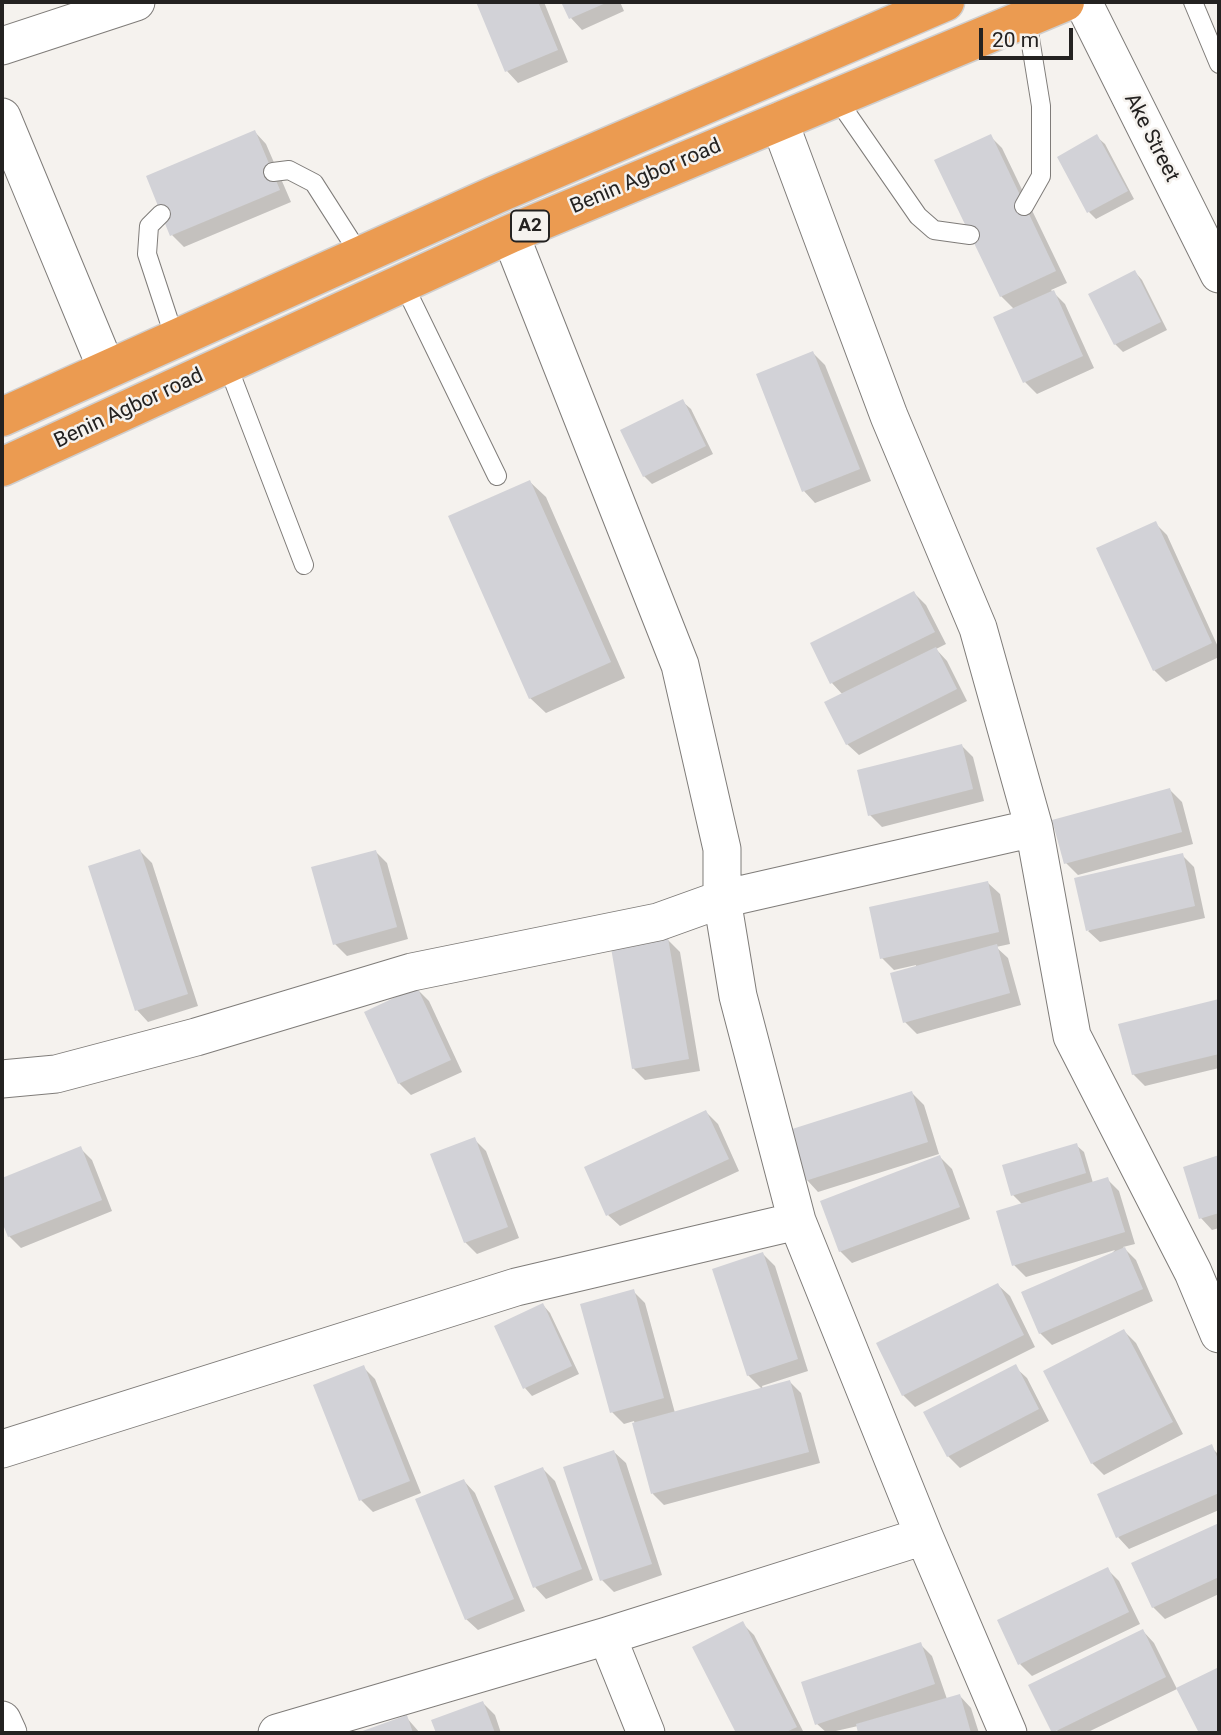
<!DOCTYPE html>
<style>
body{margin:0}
#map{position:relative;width:1221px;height:1735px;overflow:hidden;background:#f5f2ee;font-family:Roboto,sans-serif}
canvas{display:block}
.frame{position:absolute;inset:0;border:4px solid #242221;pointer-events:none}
.scale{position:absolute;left:979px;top:28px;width:94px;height:32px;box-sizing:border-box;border:4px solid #242221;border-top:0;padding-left:9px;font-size:21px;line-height:24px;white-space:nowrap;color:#242221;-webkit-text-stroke:5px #f5f2ee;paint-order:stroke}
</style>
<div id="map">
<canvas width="1221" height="1735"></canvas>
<div class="frame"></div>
<div class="scale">20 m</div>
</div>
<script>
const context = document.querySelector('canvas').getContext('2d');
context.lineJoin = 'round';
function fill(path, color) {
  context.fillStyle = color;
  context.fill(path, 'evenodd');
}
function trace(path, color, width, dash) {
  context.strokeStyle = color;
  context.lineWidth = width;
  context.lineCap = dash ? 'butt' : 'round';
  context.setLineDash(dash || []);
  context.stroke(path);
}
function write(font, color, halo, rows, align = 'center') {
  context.font = font + ' Roboto,sans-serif';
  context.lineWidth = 5;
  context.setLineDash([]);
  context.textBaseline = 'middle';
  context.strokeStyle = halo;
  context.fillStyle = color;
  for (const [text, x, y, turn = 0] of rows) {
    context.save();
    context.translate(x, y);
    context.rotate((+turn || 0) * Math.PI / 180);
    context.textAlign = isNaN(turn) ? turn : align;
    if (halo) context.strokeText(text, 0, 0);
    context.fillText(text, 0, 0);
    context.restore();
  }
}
const shadow = new Path2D(`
 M478,2H544L568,62L518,83L507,71Z
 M563,2H620L624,11L582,30L571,18Z
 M255,132L266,144L291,202L184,247L172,235Z
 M990,136L1002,148L1067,283L1051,290L1065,304L1094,368L1037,394L1025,382L1015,310L1001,296Z
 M1097,137L1105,144L1134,199L1096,219L1089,212Z
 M1135,272L1142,280L1167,330L1123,352L1115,344Z
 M813,353L825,365L871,481L815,503L804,491Z
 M683,402L691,409L713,454L652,484L644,476Z
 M530,482L546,497L625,678L546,713L530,698Z
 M1155,523L1167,535L1219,649V657L1166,682L1154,670Z
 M914,593L926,605L946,644L936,649L947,661L967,701L859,755L847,744L843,695L832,683L812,643Z
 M961,745L973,757L984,801L882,827L870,815Z
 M1170,790L1182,802L1193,844L1078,875L1066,863Z
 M140,851L152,863L198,1006L148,1022L137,1010Z
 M375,851L387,863L408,939L347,956L335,944Z
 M1182,855L1194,867L1205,918L1100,942L1088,931Z
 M988,883L1000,894L1010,944L996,947L1008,958L1021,1005L917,1034L905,1022L916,965L894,970L882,958Z
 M668,940L680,952L700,1071L645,1080L633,1068Z
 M417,989L429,1001L462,1072L411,1095L399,1083Z
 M1219,1001V1068L1145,1086L1133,1074L1121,1025Z
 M912,1093L924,1105L939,1154L818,1192L807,1180Z
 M706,1112L718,1124L739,1171L620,1226L608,1215Z
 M474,1139L486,1151L519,1238L477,1254L465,1242Z
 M1076,1145L1084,1152L1093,1183L1107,1179L1119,1191L1135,1244L1123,1247L1136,1260L1153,1301L1052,1345L1040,1333L1115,1250L1026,1277L1014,1265L998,1212L1023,1205L1013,1195Z
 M80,1148L92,1160L112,1211L21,1248L9,1236L2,1217V1180Z
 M940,1157L952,1169L970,1219L852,1263L840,1251Z
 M1219,1157V1228L1212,1230L1201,1218L1185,1168Z
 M763,1254L775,1266L808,1371L762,1386L763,1389L790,1382L801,1393L820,1463L664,1505L653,1494L634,1421L624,1424L612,1412L633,1291L645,1303L675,1413L762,1389L748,1375Z
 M998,1285L1010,1296L1035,1347L915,1407L903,1395Z
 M543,1305L550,1313L579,1374L532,1396L525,1388Z
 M1124,1331L1136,1343L1183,1434L1104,1475L1092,1463L1045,1372Z
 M363,1367L375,1379L421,1493L373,1512L361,1500Z
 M1015,1367L1027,1378L1049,1421L960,1468L948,1456Z
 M1211,1447L1219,1455V1510L1129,1549L1118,1537Z
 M614,1452L626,1463L662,1575L614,1592L602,1580Z
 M543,1469L555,1481L593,1580L546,1599L535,1587Z
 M464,1481L475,1493L525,1611L478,1630L466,1619Z
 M1219,1525V1594L1165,1619L1153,1607L1134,1564Z
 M1107,1569L1119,1581L1140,1624L1032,1676L1020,1664Z
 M742,1623L754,1635L804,1733H738L695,1647Z
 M1143,1631L1154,1643L1177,1689L1086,1733H1055Z
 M920,1644L932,1656L947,1699L960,1696L971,1708L979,1733H860L858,1726L827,1733L817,1724Z
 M1219,1669V1733H1201L1178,1689Z
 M483,1703L495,1715L501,1733H437L433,1721Z
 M406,1717L420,1733H361Z`);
const building = new Path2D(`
 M476,2H538L558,50L505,72Z
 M561,2H608L569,19Z
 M255,130L280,190L170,236L146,176Z
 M991,134L1056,271L1000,297L934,160Z
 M1097,134L1128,191L1087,213L1057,157Z
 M1135,270L1161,322L1114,345L1088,294Z
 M1054,290L1083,356L1023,383L993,317Z
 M813,351L860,469L802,492L756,374Z
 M683,399L706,446L643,477L620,430Z
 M530,480L611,662L529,699L448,516Z
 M1156,521L1212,643L1153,671L1096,548Z
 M914,591L935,632L830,684L810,643Z
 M936,647L957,689L846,745L824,702Z
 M962,744L973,789L868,816L857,770Z
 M1170,788L1182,832L1064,864L1052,820Z
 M140,849L188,994L135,1011L88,866Z
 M376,850L397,927L333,945L311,867Z
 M1183,853L1195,906L1086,931L1074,878Z
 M988,881L999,932L880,959L869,907Z
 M668,938L689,1059L632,1069L611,948Z
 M997,944L1010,993L903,1023L890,973Z
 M417,987L451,1060L398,1084L364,1012Z
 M1219,999V1054L1132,1075L1118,1024Z
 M912,1091L928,1142L805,1181L789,1130Z
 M706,1110L729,1159L606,1216L584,1167Z
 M475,1137L508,1227L464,1243L430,1154Z
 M1077,1143L1086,1173L1011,1196L1002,1165Z
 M81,1146L102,1200L8,1237L2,1222V1178Z
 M940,1155L960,1207L839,1252L820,1201Z
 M1219,1155V1213L1199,1219L1183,1167Z
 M1108,1177L1125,1232L1012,1266L996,1211Z
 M1125,1247L1143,1289L1039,1334L1021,1292Z
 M763,1252L798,1359L747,1376L712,1269Z
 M998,1283L1024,1335L902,1396L876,1343Z
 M634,1289L664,1398L610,1413L580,1304Z
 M543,1303L572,1366L523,1389L494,1326Z
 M1124,1329L1173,1422L1091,1464L1043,1371Z
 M1016,1364L1039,1409L947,1457L923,1412Z
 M364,1365L410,1481L359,1501L313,1385Z
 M790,1380L809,1452L651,1494L632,1423Z
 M1212,1444L1219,1462V1493L1116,1538L1097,1494Z
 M614,1450L652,1564L600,1581L563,1467Z
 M543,1467L582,1569L533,1588L494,1486Z
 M464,1479L514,1599L465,1620L415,1499Z
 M1219,1523V1577L1152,1608L1131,1563Z
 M1108,1567L1129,1612L1018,1665L997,1620Z
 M743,1621L797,1727L784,1733H736L692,1647Z
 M1143,1629L1166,1677L1052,1733L1028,1685Z
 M921,1642L935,1684L815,1725L801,1682Z
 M1219,1667V1731L1199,1733L1176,1688Z
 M960,1694L971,1733H858L856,1724Z
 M483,1701L495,1733H436L431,1720Z
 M407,1715L413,1733H357Z`);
const lane = new Path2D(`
 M1193,2L1219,64
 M837,99L918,216L934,230L970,235
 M273,172L289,170L314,183L360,255
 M1024,206L1041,176V106L1027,20
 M161,214L149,226L147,254L175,339
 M403,283L497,476
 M227,364L304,565`);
const street = new Path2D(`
 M1083,2L1219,274
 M2,46L136,2
 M2,117L107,370
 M779,121L889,416L978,628L1034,828L1072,1036L1193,1272L1219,1334
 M510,234L680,665L722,849V899L738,996L797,1221L924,1536L1008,1733
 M2,1079L56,1074L196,1037L412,972L658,922L722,899L1034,828
 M2,1449L516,1287L797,1221
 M607,1636L646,1733
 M2,1720L8,1733
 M277,1733L607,1636L924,1536`);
const highway = new Path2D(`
 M2,417L495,195L945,2
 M2,467L510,234L1065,2`);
const shields = [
 [530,226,38]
];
const shieldNames = [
 ["A2",530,226]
];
const streetNames = [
 ["Ake Street",1151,138,63],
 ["Benin Agbor road",646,177,-23],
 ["Benin Agbor road",129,409,-25]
];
fill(shadow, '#0003');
fill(building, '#d2d2d7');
trace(lane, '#7f7c79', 20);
trace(street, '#7f7c79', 39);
trace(highway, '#cfcece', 41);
trace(lane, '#fff', 18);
trace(street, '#fff', 37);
trace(highway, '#eb9b51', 38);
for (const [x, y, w] of shields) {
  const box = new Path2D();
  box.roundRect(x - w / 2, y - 15.5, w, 31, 5);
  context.fillStyle = '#f5f2ee';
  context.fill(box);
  trace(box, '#242221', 2);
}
write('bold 19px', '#242221', null, shieldNames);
write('21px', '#242221', '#f5f2ee', streetNames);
</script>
